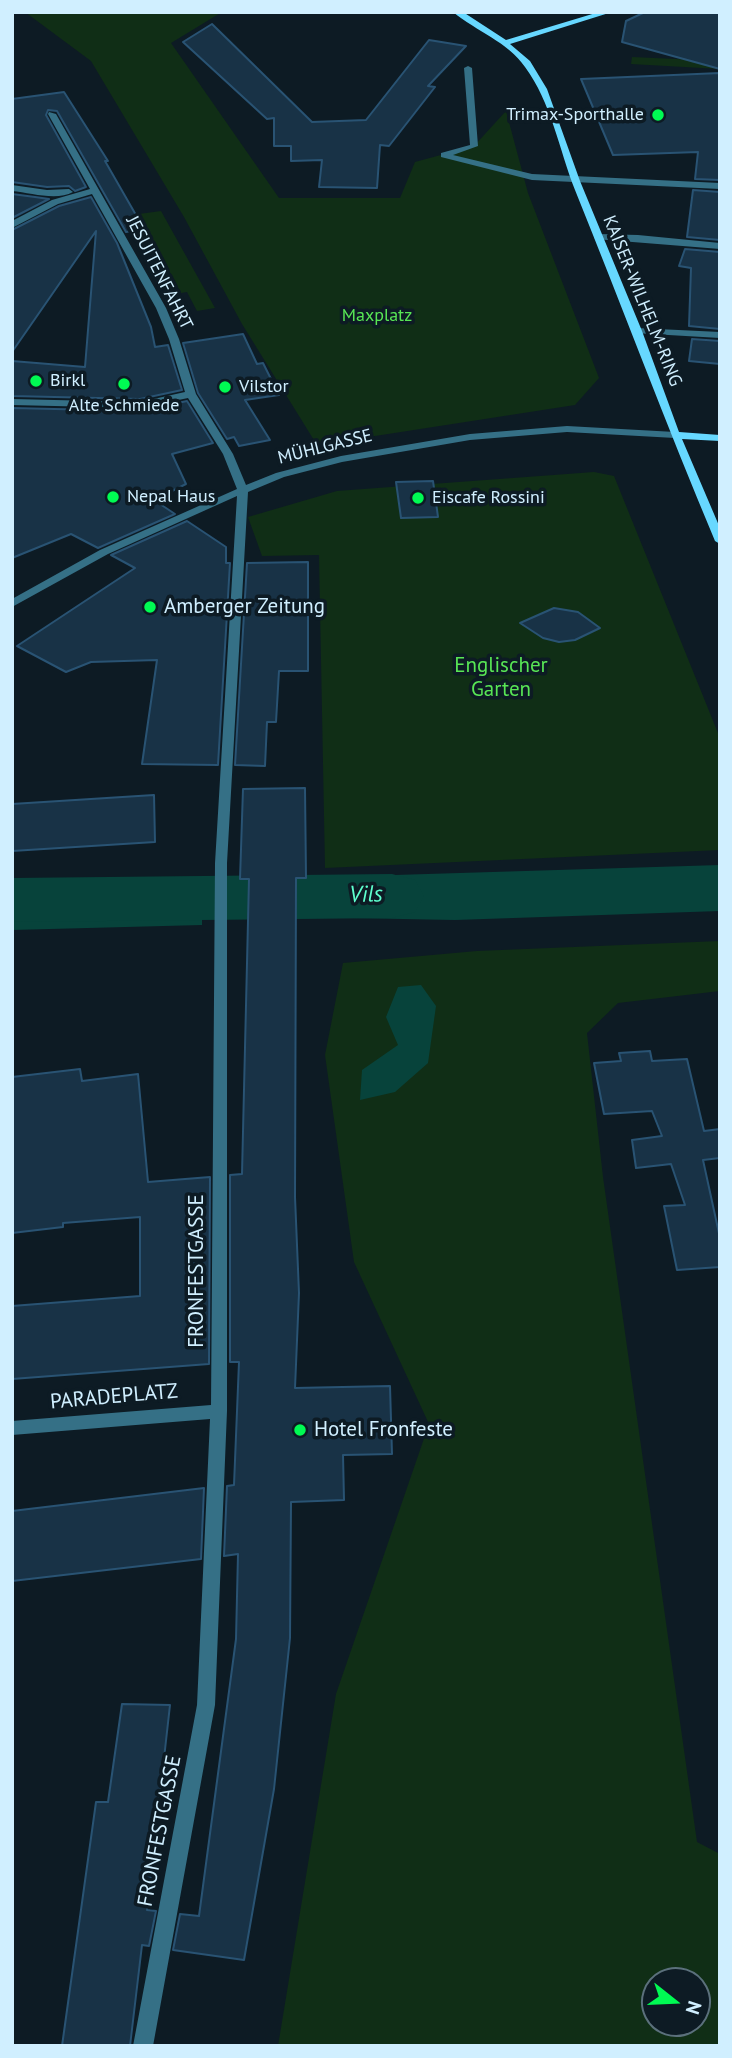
<!DOCTYPE html>
<meta charset="utf-8">
<style>
body{margin:0}
#map{position:relative;width:732px;height:2058px;overflow:hidden;background:#0d1b24;font-family:"PT Sans",sans-serif}
canvas{display:block}
.frame{position:absolute;inset:0;border:14px solid #d0efff;pointer-events:none}
.north{position:absolute;left:641px;top:1967px;width:70px;height:70px;box-sizing:border-box;background:#0d1b24;border:2px solid #5b707c;border-radius:50%;rotate:108deg;font-size:19px;font-weight:700;line-height:28px;text-align:center;color:#d0efff}
.north::after{content:'';display:block;margin:auto;width:24px;height:32px;background:#00fb53;clip-path:polygon(50% 0,100% 100%,50% 72%,0 100%)}
</style>
<div id="map">
<canvas width="732" height="2058"></canvas>
<div class="frame"></div>
<div class="north">N</div>
</div>
<script>
const context = document.querySelector('canvas').getContext('2d');
context.lineJoin = 'round';
function fill(path, color) {
  context.fillStyle = color;
  context.fill(path, 'evenodd');
}
function trace(path, color, width, dash) {
  context.strokeStyle = color;
  context.lineWidth = width;
  context.lineCap = dash ? 'butt' : 'round';
  context.setLineDash(dash || []);
  context.stroke(path);
}
function write(font, color, halo, rows, align = 'center') {
  context.font = font + ' "PT Sans",sans-serif';
  context.lineWidth = 7;
  context.setLineDash([]);
  context.textBaseline = 'middle';
  context.strokeStyle = halo;
  context.fillStyle = color;
  for (const [text, x, y, turn = 0] of rows) {
    context.save();
    context.translate(x, y);
    context.rotate((+turn || 0) * Math.PI / 180);
    context.textAlign = isNaN(turn) ? turn : align;
    if (halo) context.strokeText(text, 0, 0);
    context.fillText(text, 0, 0);
    context.restore();
  }
}
const green = new Path2D(`
 M25,12H222L171,43L279,198H400L415,162L474,146L506,111L528,193L599,378L575,405L317,445L242,324L184,217L91,61Z
 M632,57L720,61V69L631,64Z
 M161,211L215,308L197,311L187,292L181,293L139,214Z
 M594,472L614,476L720,738V850L325,868L319,555L262,556L248,517L337,491Z
 M720,941V991L618,1003L587,1033L603,1177L697,1842L720,1854V2046H278L336,1694L429,1424L354,1262L325,1055L343,963L477,951ZM655,1981H697V2023H655Z`);
const water = new Path2D(`
 M720,865V911L455,920L296,917L297,878Z
 M202,878V925L12,930V881Z
 M421,985L436,1006L428,1063L395,1092L360,1100L362,1070L398,1045L386,1017L398,987Z`);
const river = new Path2D(`
 M392,874L415,880L424,896L415,912L392,918L12,922V878Z`);
const building = new Path2D(`
 M645,12H720V69L622,42L626,21Z
 M212,24L312,122L366,120L429,40L466,46L428,86L435,87L389,146L380,145L377,188L319,187L322,160L291,161V146H274V118L267,119L183,42Z
 M720,73V180L695,179L698,152L613,155L581,79Z
 M64,92L108,161H105L144,229L126,232L57,111L48,110L46,115L86,187L75,191L69,186L47,187L12,182V99Z
 M693,190L720,192V240L687,237Z
 M12,194L35,197L49,199L12,218Z
 M91,197L117,243L151,327L155,347L168,345L182,390L140,399L12,396V361L85,367L96,231L12,352V230L59,206Z
 M685,249L720,252V329L689,326L691,268L679,266Z
 M243,334L257,364L263,363L279,395L245,400L270,440L239,446L234,437L227,439L198,393L183,343Z
 M692,339L720,341V364L689,361Z
 M187,401L213,443L172,454L186,484L154,500L175,514L98,548L71,534L12,558V408L140,411Z
 M433,481L438,517L401,518L396,482Z
 M187,521L226,547V563H230L218,765L142,764L157,660L91,662L66,672L17,646L135,568L111,555Z
 M308,562V671H279L276,722H267L265,766L235,765L247,563Z
 M554,608L578,612L600,628L575,640L559,642L543,638L520,623Z
 M305,788L306,878H296L295,1197L299,1293L295,1388L390,1386L392,1454L343,1455L344,1500L291,1502L290,1638L274,1789L244,1960L173,1950L180,1914L199,1916L236,1639L238,1554L224,1556L227,1486L234,1485L239,1362H230V1175L242,1174L249,879H240L243,789Z
 M154,795L155,842L12,851V804Z
 M650,1051L652,1061L687,1059L704,1131L720,1129V1158L703,1160L720,1238V1267L677,1270L664,1206L685,1205L671,1164L636,1168L632,1140L662,1136L652,1111L604,1114L594,1063L621,1061L619,1053Z
 M80,1069L82,1081L138,1074L148,1182L210,1177L209,1364L12,1379V1306L140,1296V1217L63,1223V1227L12,1233V1077Z
 M204,1488L201,1559L12,1581V1511Z
 M122,1704L170,1705L147,1910L156,1911L149,1946L142,1945L130,2046H62L96,1802H108Z`);
const street = new Path2D(`
 M468,66L472,68L478,146L453,155L532,174L720,183V189L532,180L441,157V153L470,145L464,68Z
 M49,112L56,114L166,308L179,339L196,394L233,454L246,485L276,473L341,456L470,434L567,426L675,432L680,435L675,438L567,432L470,440L342,462L284,477L248,492L227,863V1411L215,1705L153,2046H133L197,1705L210,1419L12,1435V1421L211,1405L215,863L237,496L108,554L12,607V599L100,550L237,489L223,454L188,398L140,408L12,405V399L140,402L185,392L169,339L156,308L92,194L58,204L12,228V221L52,200L90,189L48,114Z
 M12,185L47,190L69,189L73,192C57,201 31,193 12,191Z
 M598,234L638,235L720,243V249L595,239L594,237Z
 M637,328L720,332V338L634,333V329Z`);
const secondary = new Path2D(`
 M453,12H463L506,40L599,12H612L510,44L530,61L547,89L580,181L642,331L679,432L720,435V441L682,439L720,528V544L715,541C666,425 622,306 575,190C559,149 551,102 525,67C508,42 476,31 453,12Z`);
const markers = [
 [658,115,7,"#00fb53"],
 [36,381,7,"#00fb53"],
 [124,384,7,"#00fb53"],
 [225,387,7,"#00fb53"],
 [113,497,7,"#00fb53"],
 [418,498,7,"#00fb53"],
 [150,607,7,"#00fb53"],
 [300,1430,7,"#00fb53"]
];
const farPoinames = [
 ["Trimax-Sporthalle",644,115,"right"],
 ["Birkl",50,381],
 ["Vilstor",239,387],
 ["Alte Schmiede",124,406,"center"],
 ["Nepal Haus",127,497],
 ["Eiscafe Rossini",432,498]
];
const farStreetnames = [
 ["JESUITENFAHRT",159,273,63],
 ["KAISER-WILHELM-RING",642,301,68],
 ["MÜHLGASSE",325,447,-14]
];
const farParknames = [
 ["Maxplatz",377,316]
];
const poiNames = [
 ["Amberger Zeitung",164,607],
 ["Hotel Fronfeste",314,1430]
];
const parkNames = [
 ["Englischer",501,666],
 ["Garten",501,690]
];
const streetNames = [
 ["FRONFESTGASSE",197,1271,-90],
 ["PARADEPLATZ",114,1397,-5],
 ["FRONFESTGASSE",160,1831,-79]
];
const waterNames = [
 ["Vils",366,895,-1]
];
fill(green, '#102e16');
fill(water, '#07433b');
fill(river, '#07433b');
fill(building, '#183246');
trace(building, '#295373', 2);
fill(street, '#357086');
fill(secondary, '#67d8ff');
for (const [x, y, r, color] of markers) {
  const dot = new Path2D();
  dot.arc(x, y, r, 0, 2 * Math.PI);
  context.fillStyle = color;
  context.fill(dot);
  trace(dot, '#0d1b24', 2.5);
}
write('18px', '#d0efff', '#0d1b24', farPoinames, 'left');
write('18px', '#d0efff', '#0d1b24', farStreetnames);
write('18px', '#58e655', '#0d1b24', farParknames);
write('21px', '#d0efff', '#0d1b24', poiNames, 'left');
write('21px', '#58e655', '#0d1b24', parkNames);
write('21px', '#d0efff', '#0d1b24', streetNames);
write('italic 23px', '#5effce', '#0d1b24', waterNames);
</script>
